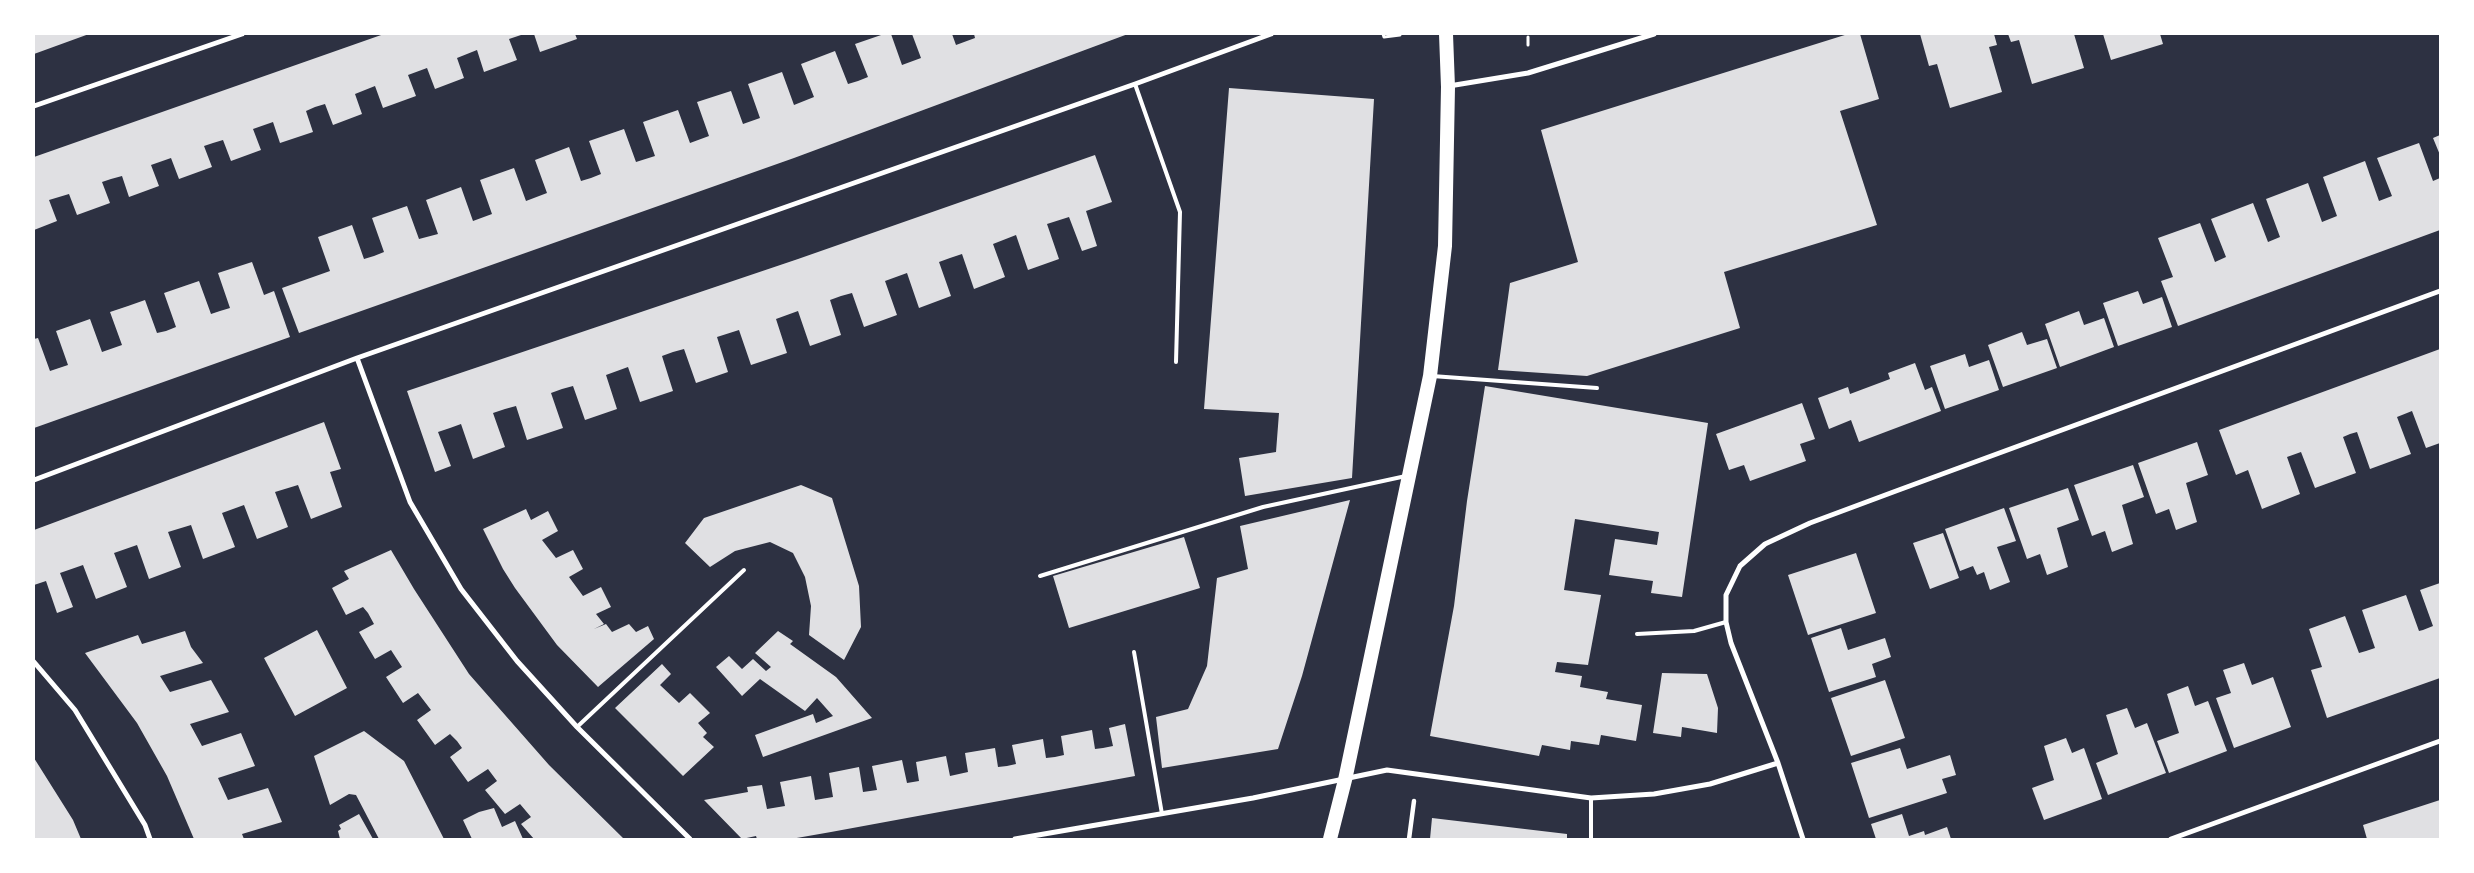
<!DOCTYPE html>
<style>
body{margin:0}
#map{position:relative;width:2474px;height:873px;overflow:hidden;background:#2d3142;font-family:Figtree,sans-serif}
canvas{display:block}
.frame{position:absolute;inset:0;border:35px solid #fff;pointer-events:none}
</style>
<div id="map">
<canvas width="2474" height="873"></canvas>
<div class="frame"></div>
</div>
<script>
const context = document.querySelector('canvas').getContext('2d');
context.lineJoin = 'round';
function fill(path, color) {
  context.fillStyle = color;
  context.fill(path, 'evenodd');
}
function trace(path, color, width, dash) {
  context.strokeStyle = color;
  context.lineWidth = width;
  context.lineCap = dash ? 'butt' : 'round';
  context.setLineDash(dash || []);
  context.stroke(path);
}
const building = new Path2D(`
 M34,34H89L34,54Z
 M384,34H524L509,39L517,60L484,72L477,50L457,58L464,78L435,89L427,68L408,75L416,96L383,108L375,86L355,94L362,114L333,125L325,104L315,107L306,111L313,132L280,143L273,122L253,129L261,150L231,161L223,140L213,143L204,146L212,167L179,179L171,158L151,165L159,186L129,197L122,176L111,179L102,182L110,203L77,215L69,194L49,200L57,221L34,230V157Z
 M534,34H575L577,39L540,52Z
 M884,34H891L902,65L921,58L912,34H952L956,45L975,38L974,34H1128L794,158L299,333L282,288L330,271L318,237L352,225L364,259L374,256L384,252L372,218L407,206L419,239L438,234L426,200L461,187L473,221L492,214L480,180L514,168L526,201L547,193L535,160L569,147L581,181L591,178L601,174L589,141L624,129L636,162L655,156L643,122L678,110L690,143L709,136L697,102L731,91L743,124L760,118L748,84L782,72L794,105L814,97L801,64L835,51L848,84L858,81L868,77L855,44Z
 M1848,34H1860L1879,99L1840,111L1877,225L1724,272L1740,328L1587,376L1498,370L1510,283L1578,262L1541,130Z
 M1920,34H1994L1997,45L1989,47L2002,92L1950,108L1937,64L1929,66Z
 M2008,34H2074L2084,68L2032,84L2019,40L2011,42Z
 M2103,34H2160L2163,44L2111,60Z
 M1229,88L1374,99L1352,478L1245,496L1239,458L1276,452L1279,413L1204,409Z
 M2440,135V155L2433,138Z
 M2419,143L2433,181L2440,178V230L2178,326L2161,281L2173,277L2158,238L2200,223L2215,262L2226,257L2211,219L2253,203L2268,242L2280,237L2266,199L2308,183L2322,222L2337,216L2323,177L2365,161L2379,201L2392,196L2377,158Z
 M1095,155L1112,202L1086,211L1097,246L1082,251L1069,217L1047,224L1059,259L1028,270L1016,235L993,244L1005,277L974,289L962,254L950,258L939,262L951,296L919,308L907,273L885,281L897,315L864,327L852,293L841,296L830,300L841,335L810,346L798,311L776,319L787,353L751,365L739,330L717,337L728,372L696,383L684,349L673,352L662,356L673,391L640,402L628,367L606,375L617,409L585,420L573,386L562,389L551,393L563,428L527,440L516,406L505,409L493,413L505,447L473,459L461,424L450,428L438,432L451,466L435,472L407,391L798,259Z
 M252,262L264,295L274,291L290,337L34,428V339L38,338L50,371L68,365L56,331L90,319L102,352L122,345L110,312L128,306L145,300L157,333L166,331L176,327L164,293L199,281L211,314L220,311L230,308L218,273Z
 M2138,291L2143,304L2162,297L2172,327L2118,346L2103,303Z
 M2079,311L2084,325L2104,318L2114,347L2060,367L2045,324Z
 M2022,332L2027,345L2047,339L2057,368L2003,387L1988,345Z
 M2440,349V443L2426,448L2412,411L2397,417L2411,454L2370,469L2357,432L2350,434L2343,437L2356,473L2315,488L2301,452L2287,457L2300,494L2262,509L2248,470L2236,475L2219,430Z
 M1965,354L1969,367L1989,360L1999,390L1945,409L1930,366Z
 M1915,363L1925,390L1932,387L1941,411L1859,442L1851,420L1829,429L1818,398L1848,387L1850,394L1890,379L1888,373Z
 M1485,386L1708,423L1682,597L1651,593L1653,581L1609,575L1615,539L1657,545L1659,532L1575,519L1564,590L1601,595L1588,665L1557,662L1555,672L1582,676L1580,687L1608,692L1606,699L1642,705L1636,741L1601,735L1599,745L1571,741L1570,750L1542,745L1539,756L1430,736L1454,606L1467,501Z
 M1802,403L1815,439L1800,444L1806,461L1750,481L1744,465L1729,470L1716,434Z
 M324,422L341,469L330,472L342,507L311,519L298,485L275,492L288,527L257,539L244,505L222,513L235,547L203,559L191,525L168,532L181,567L149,579L137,545L114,553L127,587L96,599L83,565L60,573L73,607L57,613L46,581L34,585V530Z
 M2197,442L2208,475L2186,483L2197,522L2176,530L2169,509L2156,514L2138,463Z
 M2133,465L2144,497L2122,505L2133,544L2112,552L2105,531L2092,536L2074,485Z
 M801,485L832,498L859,586L861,627L844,660L809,635L811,606L805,577L793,553L770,542L735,551L710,567L685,543L704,518Z
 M2068,488L2079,520L2057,528L2068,567L2047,575L2040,554L2027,559L2009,508Z
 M1350,500L1302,676L1278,749L1162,768L1156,717L1188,709L1207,666L1217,578L1248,569L1240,526Z
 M2004,508L2016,541L1997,547L2010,582L1990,590L1984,572L1977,575L1973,566L1960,571L1945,529Z
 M526,509L531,520L548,511L558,531L542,540L556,558L573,550L583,569L569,577L583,596L601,587L611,607L596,614L604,624L594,629L606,624L612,632L629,624L636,632L648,626L654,639L598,687L557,645L515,588L503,569L483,529Z
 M1943,533L1959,578L1930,589L1913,543Z
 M1184,537L1200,588L1069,628L1053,576Z
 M391,550L414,589L469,674L549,765L624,839H534L521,824L531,817L520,804L505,814L485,790L497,781L488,769L468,782L450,757L462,748L457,741L450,734L435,745L417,720L431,710L418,693L403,703L386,677L402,667L391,650L375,659L359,632L374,624L368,613L363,607L346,615L332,588L349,579L344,571Z
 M1856,553L1876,613L1808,635L1788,575Z
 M2440,583V678L2327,718L2311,670L2322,667L2309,629L2345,616L2359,653L2366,651L2375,648L2362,610L2406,595L2419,631L2423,630L2433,626L2420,590Z
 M1841,628L1848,650L1885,638L1891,657L1872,664L1876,677L1829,692L1811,638Z
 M317,630L347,688L295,716L264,658Z
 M185,631L191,647L203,663L160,676L170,692L211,680L229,712L190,724L202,746L241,733L255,766L218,778L228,800L268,788L282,822L242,834L244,839H194L167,776L137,723L85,653L138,635L142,644Z
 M778,631L793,641L790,644L836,677L872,718L763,757L755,735L813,714L816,723L833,716L817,698L805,711L760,679L742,696L716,667L729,656L742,669L753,659L766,671L771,667L755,653Z
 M2244,663L2252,685L2273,677L2291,727L2234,748L2216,698L2231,693L2223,670Z
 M662,664L671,674L660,685L679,703L690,693L710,713L698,723L707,733L703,737L714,747L683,776L615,708Z
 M1662,673L1707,674L1718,708L1717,733L1682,727L1681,737L1653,733Z
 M1885,680L1905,738L1851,756L1831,698Z
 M2188,686L2195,706L2208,701L2227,751L2169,773L2157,741L2179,733L2167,694Z
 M2127,708L2135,728L2147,723L2166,773L2108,795L2096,763L2118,754L2106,715Z
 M1125,724L1135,776L831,832L791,839H757L756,836L742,839L704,800L748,792L747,787L762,785L767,809L785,806L780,782L811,776L815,800L833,797L829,773L859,767L863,792L877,790L872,766L902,760L907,783L919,781L916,762L946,756L950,776L968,772L965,753L995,748L998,767L1007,766L1016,764L1012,745L1043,739L1046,758L1055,757L1064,755L1061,736L1092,730L1095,749L1103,748L1113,746L1109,728Z
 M364,731L404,761L444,839H379L356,795L349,794L330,805L314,756Z
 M2066,738L2072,753L2084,748L2102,799L2044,820L2032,788L2054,780L2044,746Z
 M1900,748L1907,769L1950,755L1956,775L1942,779L1947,793L1869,818L1851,763Z
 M34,758L73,820L81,839H34Z
 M2440,800V839H2367L2363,825Z
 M494,808L502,827L515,821L523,839H472L463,820L479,812Z
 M359,814L373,839H340L338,831L341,829L339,825Z
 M1902,814L1909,836L1924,831L1925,835L1947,827L1951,839H1876L1871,824Z
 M1432,818L1567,834V839H1430Z`);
const path = new Path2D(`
 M1383,34L1384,37L1400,35
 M1528,37V45`);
const service = new Path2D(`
 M1135,84L1180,212L1176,362
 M1432,376L1597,388
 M1040,576L1263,507L1406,476
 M1637,634L1694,631L1726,622
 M1134,652L1162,814
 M577,727L744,570
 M1591,839V798`);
const pedestrian = new Path2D(`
 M1409,839L1414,801`);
const minor = new Path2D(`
 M1449,86L1528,73L1654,34
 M34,106L242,34
 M357,358L410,502L461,589L517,661L577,727L690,839
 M34,480L357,358L1135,84L1271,34
 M34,662L75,710L145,825L150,839
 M1778,763L1731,643L1726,622V595L1740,566L1765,544L1810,523L1896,491L2440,291
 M1015,839L1253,798L1387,770L1591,798L1654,794L1710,784L1778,763L1803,839
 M2171,839L2440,741`);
const trunk = new Path2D(`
 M1330,839L1345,780L1430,376L1445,246L1448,87L1446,34`);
fill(building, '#e0e0e3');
trace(path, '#fff', 3);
trace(service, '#fff', 4);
trace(pedestrian, '#fff', 4.5);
trace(minor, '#fff', 5);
trace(trunk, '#fff', 14);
</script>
